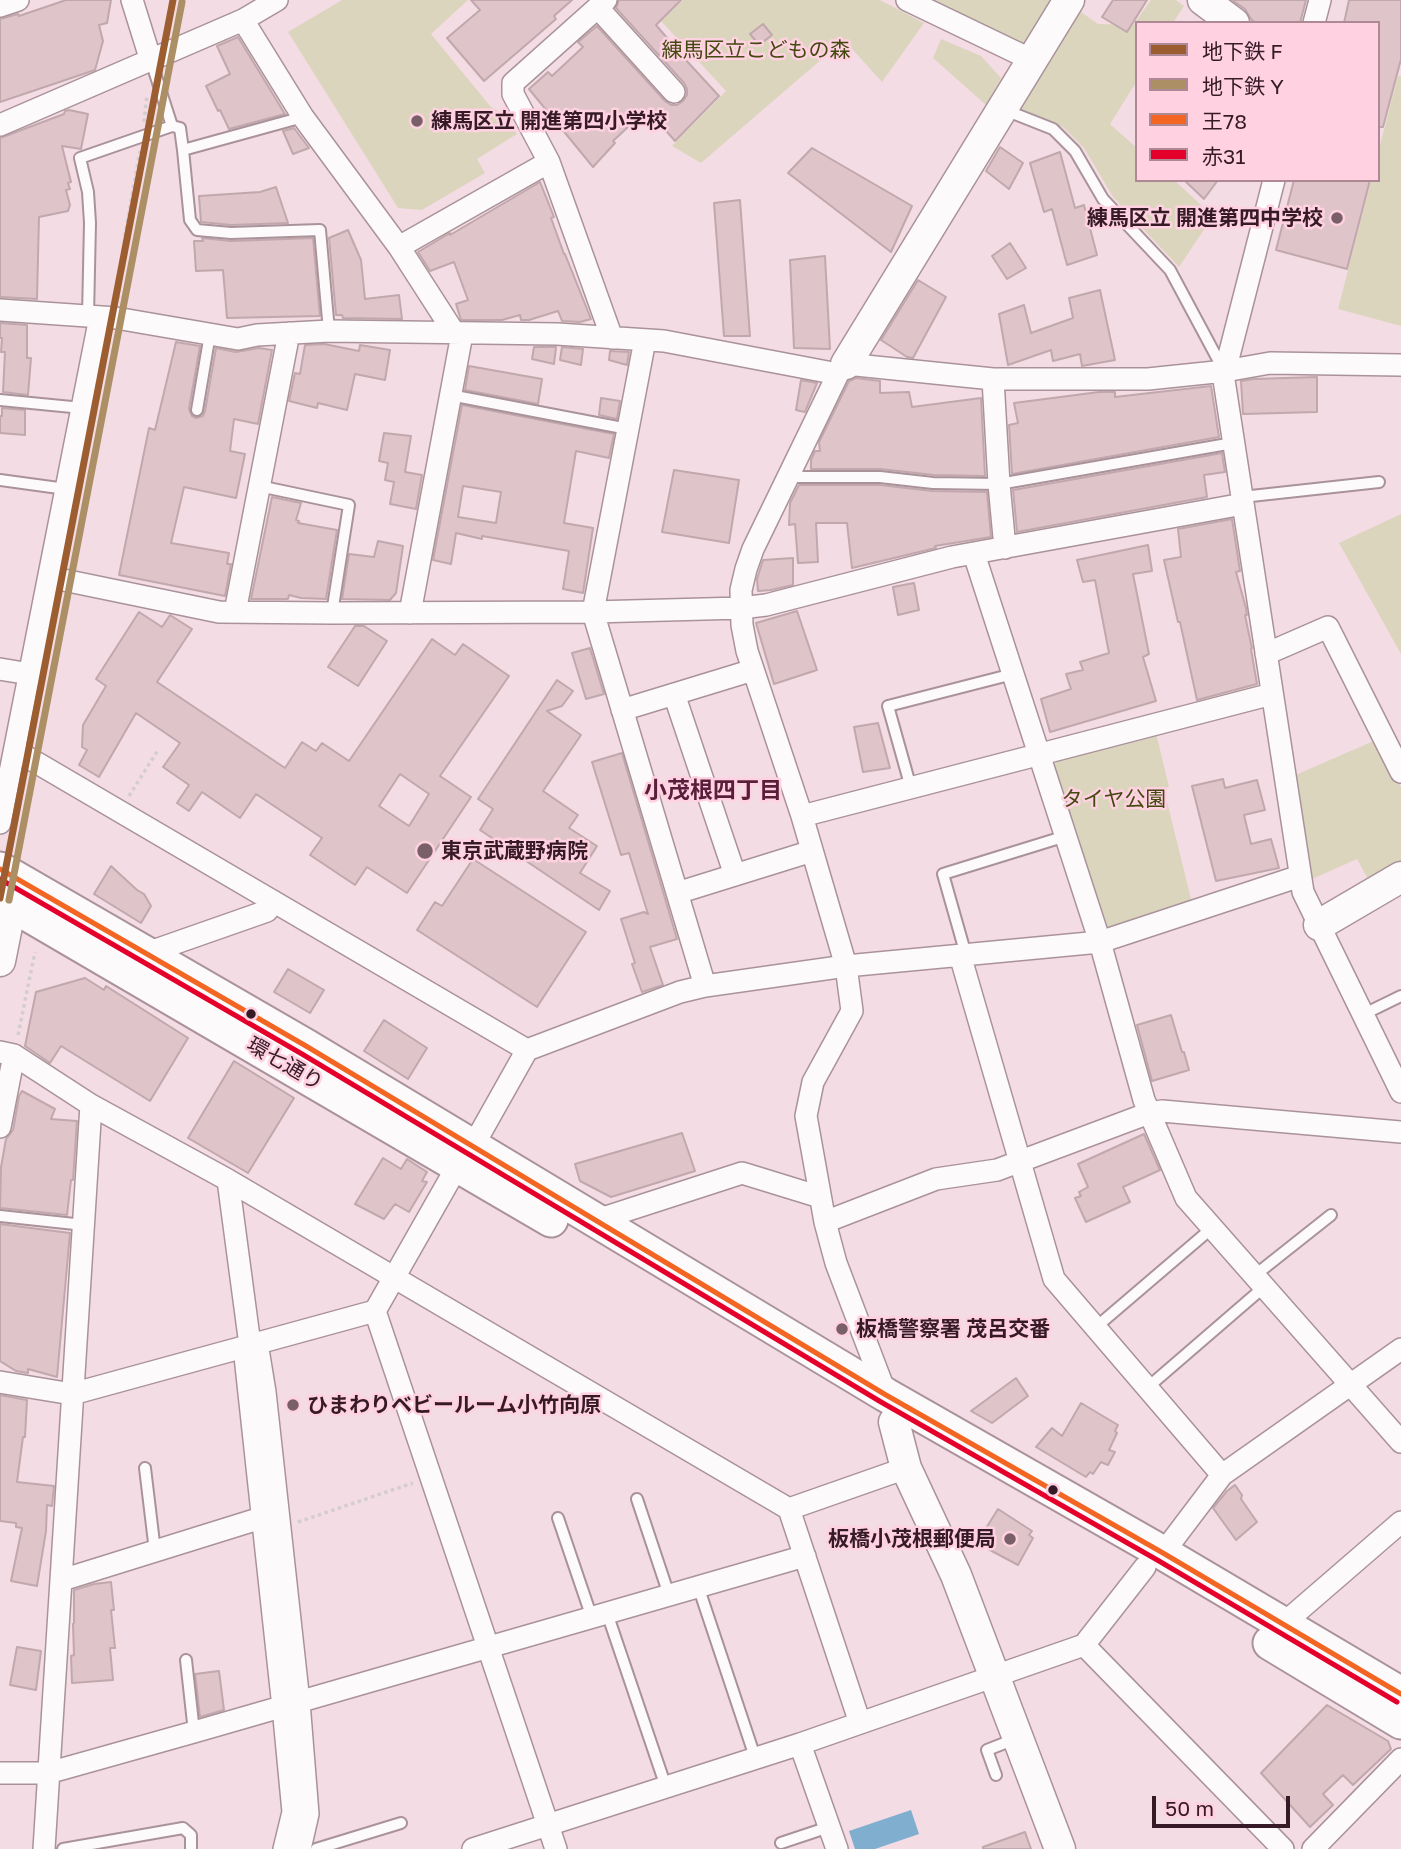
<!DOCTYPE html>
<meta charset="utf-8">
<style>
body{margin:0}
#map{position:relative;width:1401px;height:1849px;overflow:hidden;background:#f4dce4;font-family:"Golos Text","Noto Sans JP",sans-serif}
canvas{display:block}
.legend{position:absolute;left:1135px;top:21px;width:245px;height:161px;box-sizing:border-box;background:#ffd1e1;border:2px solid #af8896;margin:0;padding:9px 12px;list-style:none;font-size:21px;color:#361b26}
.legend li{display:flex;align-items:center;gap:14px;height:35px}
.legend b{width:35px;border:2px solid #af8896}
.scale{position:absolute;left:1152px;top:1796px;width:138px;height:32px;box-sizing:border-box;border:4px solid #361b26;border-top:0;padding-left:9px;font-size:21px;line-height:24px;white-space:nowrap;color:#361b26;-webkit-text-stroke:5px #ffd1e1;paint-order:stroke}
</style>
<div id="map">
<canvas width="1401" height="1849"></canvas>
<ul class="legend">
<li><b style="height:9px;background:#9c5e31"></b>地下鉄 F</li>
<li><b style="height:9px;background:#ac8f65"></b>地下鉄 Y</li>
<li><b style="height:9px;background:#f26522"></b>王78</li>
<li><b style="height:9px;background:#e4002b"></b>赤31</li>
</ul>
<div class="scale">50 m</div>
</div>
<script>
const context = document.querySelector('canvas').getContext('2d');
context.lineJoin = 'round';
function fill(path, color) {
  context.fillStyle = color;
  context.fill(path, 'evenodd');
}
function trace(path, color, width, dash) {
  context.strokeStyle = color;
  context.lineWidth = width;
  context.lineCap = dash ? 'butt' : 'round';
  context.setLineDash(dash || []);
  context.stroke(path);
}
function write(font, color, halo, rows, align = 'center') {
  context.font = font + ' "Golos Text","Noto Sans JP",sans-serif';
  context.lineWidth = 5;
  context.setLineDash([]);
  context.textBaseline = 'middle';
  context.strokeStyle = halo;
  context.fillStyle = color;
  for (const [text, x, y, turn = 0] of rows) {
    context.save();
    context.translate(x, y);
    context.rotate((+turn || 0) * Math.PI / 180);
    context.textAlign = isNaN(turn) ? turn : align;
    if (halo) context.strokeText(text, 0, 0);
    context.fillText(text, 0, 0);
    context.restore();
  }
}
const green = new Path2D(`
 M342,0H468L431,34L491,107L504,114L517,134L477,159L485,173L422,210L398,208L288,32Z
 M683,0H880L924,23L882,82L844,40L701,163L672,146L726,91L661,21Z
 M918,0H1064L1098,24L1133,25L1151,0H1176L1184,6L1173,23H1137V81L1110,124L1137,148V180H1174L1213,216L1179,267L1113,197L1084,148L1063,127L1012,106L1042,57Z
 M941,39L981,56L1001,78L986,105L933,58Z
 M1398,76H1401V326L1338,309L1371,180H1378V153Z
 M1401,514V654L1339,543Z
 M1156,733L1169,787L1164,789L1192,903L1111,929L1102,924L1051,770L1058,759Z
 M1376,740L1401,787V866L1370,883L1357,859L1310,880L1293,776Z`);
const water = new Path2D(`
 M911,1810L919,1834L875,1849H855L849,1831Z`);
const building = new Path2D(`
 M66,0H111L107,23L99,25L103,41L95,70L0,102V19L18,14L19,16Z
 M471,0H572L554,16L556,19L484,81L447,38L480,10Z
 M619,0H681L656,25L684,58L719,96L675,141L661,125L658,129L644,112L613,141L615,143L593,167L529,89L548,72L552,76L583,47L578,42L597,26L665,101L671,105H677L683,101L687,95V89L684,83L616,8Z
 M1113,0H1147L1127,32L1102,17Z
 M1232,0H1306L1300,23H1255L1251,19L1245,9Z
 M1349,0H1401V59L1383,127H1378V23H1344Z
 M763,24L772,35L759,45L750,34Z
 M238,37L285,114L229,129L220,110L218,111L206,86L230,74L217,46Z
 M69,110L88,114L81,149L62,146L71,182L68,183L70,189L66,190L70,205L68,211L39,217L37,299L0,297V138L64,114L65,111Z
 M294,128L309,148L293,154L283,131Z
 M1000,147L1023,163L1009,189L986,171Z
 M812,148L912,206L891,252L788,173Z
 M1060,152L1075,208L1084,205L1097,255L1067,265L1052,209L1044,212L1030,163Z
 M1184,180H1218L1204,199Z
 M1294,180H1370L1347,269L1276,250Z
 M540,182L554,217L551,218L564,254H565L591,319L580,322L562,321L558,311L529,320H521L520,315L502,320H461L456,304L468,300L454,262L430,271L418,252L450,233V235Z
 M276,187L288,223L231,225L201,222L199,196L260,192Z
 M740,200L750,336H724L714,203Z
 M348,230L361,260L365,299L399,295L402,319L343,318L342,315H336L329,238Z
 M202,238L231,241L313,238L320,316L227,318L223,270L196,271L194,241H203Z
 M1010,243L1026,268L1007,279L992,256Z
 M825,256L830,349L794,348L790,260Z
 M918,280L946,297L913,358L907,357L881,340Z
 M1100,290L1115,360L1082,366L1080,354L1053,361L1051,350L1008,365L999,314L1024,305L1031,333L1073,318L1069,298Z
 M0,323L27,325V358H31L28,395L3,392L5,352H1L2,338H0Z
 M176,342L200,346L189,409L192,416L196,418L203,416L205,411L216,348L236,352L259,348L272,350L258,424L234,419L230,451L245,454L236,498L184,487L171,543L229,553L227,564H231L225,596L119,575L149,428L155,430Z
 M324,344L359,351L360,345L390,350L385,380L355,374L347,410L318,403L317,408L289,401L295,373L300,374L305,345Z
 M534,347H556L554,364L532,359Z
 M562,347L583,349L581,365L560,360Z
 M610,351L629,352L627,365L609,360Z
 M469,366L542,379L538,404L465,390Z
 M1317,377V412L1243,414L1241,381L1254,379Z
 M856,378L880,381V393L909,392L912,407L981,398L985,476L934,475L880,469H811V460L815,451H820L819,442L849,381Z
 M801,380L817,383L805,412L796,410Z
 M1211,386L1219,437L1012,474L1009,425L1018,423L1014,403L1099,392H1115V397Z
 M601,398L620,401L617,419L599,415Z
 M462,405L614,434L609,458L576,451L564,523L593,528L583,593L563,589L569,551L482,536V539L456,533L451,564L433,560ZM463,486L501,492L496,523L458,517Z
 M2,408L25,410V435L0,433V416H2Z
 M384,433L411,436L405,472L422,475L416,509L390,504L394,482L385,480L388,463L379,461Z
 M1222,453L1225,472L1204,475L1207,497L1017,532L1013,490Z
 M674,470L739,480L729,543L662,532Z
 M799,485H880L933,491L987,492L991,537L935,546L936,548L852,568L847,523H816L818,562L798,563L795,524L789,525L790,503Z
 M272,497L301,503L296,520L299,521L298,523L337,530L326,599L301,598L289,595L288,599H251Z
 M1232,519L1240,571L1236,572L1246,608L1247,615H1245L1251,644L1252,648L1251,649L1257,684L1197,700L1180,622H1178L1164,560L1181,557L1178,529Z
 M378,541L403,546L396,593L390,600L342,599L349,554L374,557Z
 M1148,545L1152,571L1133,574L1149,654L1143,657L1156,701L1050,732L1041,699L1071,689L1066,674L1083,670L1080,662L1109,653L1095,580L1083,582L1077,560Z
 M793,558V585L771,590L758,591L757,579L763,560Z
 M914,583L919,610L898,615L893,587Z
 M797,611L817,670L774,684L756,623Z
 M139,612L162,627L170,615L192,629L157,682L285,768L302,742L316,751L322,743L349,761L432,639L455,655L463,644L509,676L440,776L471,797L407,893L367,867L355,885L310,855L322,838L256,794L240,818L202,792L189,811L177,803L189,785L163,767L180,743L136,713L99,777L79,765L87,750L82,747L83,725L106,686L96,679ZM400,774L429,794L409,826L379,806Z
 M355,626H364L387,641L358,686L328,667Z
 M590,648L604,694L586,699L572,653Z
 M557,680L573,691L562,706L547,711L581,735L543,791L578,815L569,828L597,846L580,873L610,891L599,910L480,830L493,809L478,799Z
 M878,723L890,768L863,772L854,727Z
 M622,753L677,939L650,947L663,985L642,992L632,964L635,963L621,919L644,912L648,914L629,853L621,855L592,762Z
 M1223,779L1225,788L1257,780L1265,810L1244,815L1251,844L1271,839L1279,868L1216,881L1192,786Z
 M473,859L586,932L537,1007L417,930L435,902L442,906Z
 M111,866L137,890L144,894L151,906L141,923L94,894Z
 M288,969L324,990L310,1013L274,992Z
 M85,978L104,990L106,986L188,1038L150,1101L61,1046L50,1063L25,1046L36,992Z
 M1171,1015L1182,1052H1184L1189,1070L1152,1081L1137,1025Z
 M384,1020L427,1048L408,1079L364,1051Z
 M234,1061L294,1098L248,1173L188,1138Z
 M22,1091L55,1109L51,1119L77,1121L73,1180H71L67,1215L0,1208L1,1167L6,1139L13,1130L19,1096Z
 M682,1133L695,1171L611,1197L580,1181L575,1164Z
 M1144,1134L1160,1170L1123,1187L1130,1202L1086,1222L1075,1198L1081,1196L1079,1192L1088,1187L1078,1164Z
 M383,1158L401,1169L407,1159L427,1172L422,1181L427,1182L409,1212L395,1204L384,1219L355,1204Z
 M0,1224L70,1233L57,1377L28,1369V1373L16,1371L0,1361Z
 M1016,1378L1028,1396L992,1423L971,1411Z
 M0,1395L27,1400L25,1437H23L17,1482L54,1486L52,1506L47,1505L46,1531L37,1586L11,1581L22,1528L16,1527V1523L0,1521Z
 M1081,1403L1118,1425L1115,1431L1117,1433L1109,1450L1115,1452L1108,1465L1101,1462L1093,1474L1090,1472L1086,1477L1036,1447L1052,1428L1062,1436Z
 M1235,1485L1242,1495L1241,1499L1257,1522L1236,1540L1213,1508L1227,1491Z
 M998,1509L1032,1531L1029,1535L1033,1538L1018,1565L988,1549L992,1539L983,1533Z
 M111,1582L114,1610H111L115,1648H110L113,1680L72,1683L71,1656L74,1655L73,1624L74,1623V1590L94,1584Z
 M17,1647L41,1651L36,1690L10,1685Z
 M219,1671L224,1710L200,1717L195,1674Z
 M1327,1705L1388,1741L1391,1749L1353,1785L1343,1775L1323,1794L1333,1805L1310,1827L1261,1773Z
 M1025,1832L1031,1849H983V1847Z`);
const path = new Path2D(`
 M144,122L147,95
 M118,299L125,235L140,151
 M129,796L158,750
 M18,1035L35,952
 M298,1522L413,1483`);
const lane = new Path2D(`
 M151,61L172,126
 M1005,110L1053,129L1075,151L1103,199L1170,270L1223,369
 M303,117L183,150L190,220L197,230L231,233L320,230L329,331
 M88,316L90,223L88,192L80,158L172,126L180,128L183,150
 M450,395L628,429
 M0,400L82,408
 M197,410L210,334
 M788,477H880L933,483L999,484L1233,443
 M0,480L66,489
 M259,486L349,505L332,613
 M1242,497L1379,482
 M911,788L888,706L1013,674
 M966,955L943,874L1066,836
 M1362,1015L1401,996
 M0,1216L84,1225
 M1254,1276L1331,1215
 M1095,1328L1212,1228
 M1147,1388L1264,1287
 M145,1468L155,1551
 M637,1499L669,1595
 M558,1518L592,1618
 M698,1586L755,1757
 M607,1613L666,1787
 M186,1660L194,1732
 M996,1775L987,1750L1015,1739
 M781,1843L829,1827
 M63,1849L183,1828L191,1835V1849
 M316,1849L401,1823`);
const street = new Path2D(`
 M132,0L151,61
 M277,0L243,20L303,117L399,247L455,334
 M907,0L1032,60
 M0,6L18,0
 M598,8L674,92
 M1314,23L1320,0
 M0,125L243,20
 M549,162L612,338
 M1274,180L1225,371L1224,380L1303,892L1401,1092
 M399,247L549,162L513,94V83L606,0
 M0,310L116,318L238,339L257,335L329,331L557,334L664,341L838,374
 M645,340L593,612L705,986
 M993,379L999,484L1005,548
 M974,554L1100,942L1144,1100L1186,1198L1401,1442
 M49,577L219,612L332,613L593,612L741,608L766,605L952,557L1243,504
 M235,612L289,333
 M410,613L462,334
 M1266,654L1328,627L1401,772
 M0,669L30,674
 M674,694L735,875
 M622,710L753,670
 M15,750L527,1050
 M802,816L1272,694
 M0,823L100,317
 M677,893L812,851
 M147,953L267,911L273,901
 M960,955L1054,1279L1222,1475
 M0,1052L14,1055L91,1105L228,1180L789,1509L906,1468
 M0,1127L14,1055
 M473,1146L527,1050L680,992L705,986L846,966L1100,942L1300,876
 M228,1180L250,1345
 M597,1220L742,1173L820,1197
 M825,1222L936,1179L997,1170L1149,1113L1162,1111L1401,1132
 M375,1311L556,1849
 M257,1343L265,1392L299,1702L308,1814L300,1849
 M244,1347L283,1707L293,1812L284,1849
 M0,1382L72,1394L375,1311L458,1165
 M887,1397L836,1263L825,1222L806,1116L813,1082L852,1011L846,966L802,816L747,651L742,625L741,590L746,569L753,549L838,374L846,364L993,379H1148L1225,371L1270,363L1401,365
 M789,1509L860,1723
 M1163,1553L1222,1475L1401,1349
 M62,1580L274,1514
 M1283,1624L1401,1522
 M1084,1645L1283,1849
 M0,1773H48L194,1732L805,1556
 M44,1849L91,1105
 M473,1849L800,1744
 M837,1849L800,1744L1084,1645L1145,1567
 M1313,1849L1401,1759`);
const secondary = new Path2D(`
 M1203,0L1234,23
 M846,364L1069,0
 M1319,925L1401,877
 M0,961L11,906L2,886
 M894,1422L906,1468L956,1575L1060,1849`);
const primary = new Path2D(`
 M0,869L306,1046L886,1395L1163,1553L1401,1694
 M0,898L551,1220
 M1270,1643L1401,1722`);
const bus1 = new Path2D(`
 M0,869L306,1046L886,1395L1163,1553L1401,1694`);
const bus2 = new Path2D(`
 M0,879L302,1054L881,1402L1159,1561L1397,1702`);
const metro1 = new Path2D(`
 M0,898L173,0`);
const metro2 = new Path2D(`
 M9,900L182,2`);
const markers = [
 [417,121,7,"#785f68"],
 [1337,218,7,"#785f68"],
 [425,851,9,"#785f68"],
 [251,1014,6,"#361b26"],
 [842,1329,7,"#785f68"],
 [293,1405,7,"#785f68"],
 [1053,1490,6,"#361b26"],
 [1010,1539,7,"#785f68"]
];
const parkNames = [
 ["練馬区立こどもの森",756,50],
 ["タイヤ公園",1114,799]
];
const poiNames = [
 ["練馬区立 開進第四小学校",431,121],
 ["練馬区立 開進第四中学校",1323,218,"right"],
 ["東京武蔵野病院",441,851],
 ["板橋警察署 茂呂交番",856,1329],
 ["ひまわりベビールーム小竹向原",307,1405],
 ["板橋小茂根郵便局",996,1539,"right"]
];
const streetNames = [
 ["環七通り",285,1064,30]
];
const neighbourhoodNames = [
 ["小茂根四丁目",713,791]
];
fill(green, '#dcd5be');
fill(water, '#7faecf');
fill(building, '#dfc4c9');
trace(building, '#c1a8ad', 2);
trace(lane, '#aa929b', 14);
trace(street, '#aa929b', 24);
trace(secondary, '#aa929b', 33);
trace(primary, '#aa929b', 37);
trace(path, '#d4cdd0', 3.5, [3.5, 3.5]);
trace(lane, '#fdfafb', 10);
trace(street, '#fdfafb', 21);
trace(secondary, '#fdfafb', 30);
trace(primary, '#fdfafb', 33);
trace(bus1, '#f26522', 5);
trace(bus2, '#e4002b', 5);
trace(metro1, '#9c5e31', 7);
trace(metro2, '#ac8f65', 7);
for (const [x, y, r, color] of markers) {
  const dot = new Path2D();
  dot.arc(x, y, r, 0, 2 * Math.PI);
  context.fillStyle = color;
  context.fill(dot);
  trace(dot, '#ffd1e1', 2.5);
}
write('21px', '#444910', '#ffd1e1', parkNames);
write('bold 21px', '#361b26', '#ffd1e1', poiNames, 'left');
write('21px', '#361b26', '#ffd1e1', streetNames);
write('bold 23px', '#591e39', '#ffd1e1', neighbourhoodNames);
</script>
